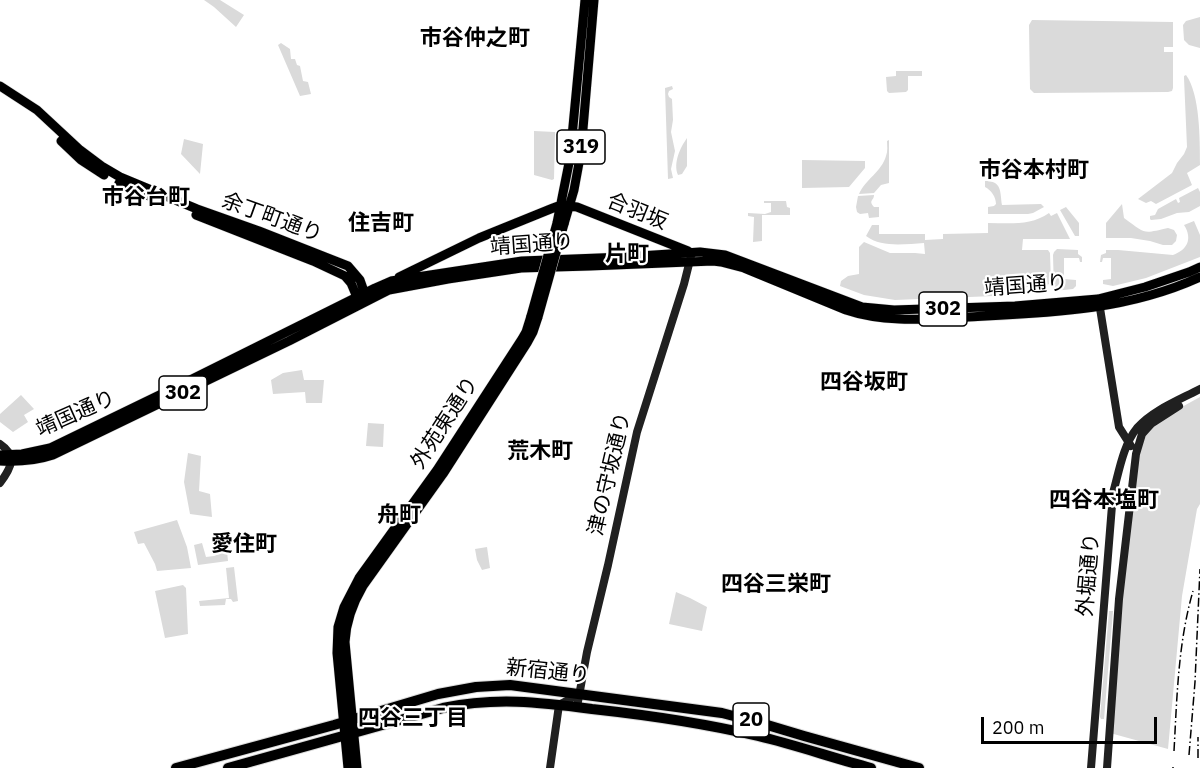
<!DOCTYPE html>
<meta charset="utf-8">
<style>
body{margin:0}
#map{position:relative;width:1200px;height:768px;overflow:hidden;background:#fff;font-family:"IBM Plex Sans",sans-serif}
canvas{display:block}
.scale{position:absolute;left:981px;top:717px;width:176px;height:27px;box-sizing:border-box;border:3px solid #000;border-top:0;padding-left:8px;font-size:18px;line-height:21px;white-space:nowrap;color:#000;-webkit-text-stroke:4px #fff;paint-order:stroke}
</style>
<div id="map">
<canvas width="1200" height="768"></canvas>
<div class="scale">200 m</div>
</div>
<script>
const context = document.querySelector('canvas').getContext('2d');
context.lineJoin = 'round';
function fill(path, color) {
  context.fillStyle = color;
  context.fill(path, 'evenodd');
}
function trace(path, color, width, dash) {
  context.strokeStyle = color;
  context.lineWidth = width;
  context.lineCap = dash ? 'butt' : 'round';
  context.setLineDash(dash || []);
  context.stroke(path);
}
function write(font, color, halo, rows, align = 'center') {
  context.font = font + ' "IBM Plex Sans","Noto Sans JP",sans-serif';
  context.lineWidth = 4.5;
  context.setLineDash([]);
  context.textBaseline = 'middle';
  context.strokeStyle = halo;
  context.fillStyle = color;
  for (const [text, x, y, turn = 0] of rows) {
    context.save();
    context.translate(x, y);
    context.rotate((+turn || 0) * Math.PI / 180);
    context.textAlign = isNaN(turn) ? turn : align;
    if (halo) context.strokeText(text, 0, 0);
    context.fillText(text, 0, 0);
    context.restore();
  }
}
const green = new Path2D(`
 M204,0H220L244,15L236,27L214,7Z
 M1200,17V48L1189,45L1184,40L1183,25L1186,21Z
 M1032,20L1173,22V47H1164V52H1173V88L1172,91L1168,92L1034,93L1030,89L1029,25Z
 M281,43L290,49L291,59H295L297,65L300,66L303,81L308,82L311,94L300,96L278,45Z
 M896,71H922V76H908V90L906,92L889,93L887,91L886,77L896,76Z
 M1186,75C1200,94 1200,139 1200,165L1187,173L1192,185L1156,204L1151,201L1146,203L1138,199L1172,173L1177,163L1184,154L1187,147L1184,78V76Z
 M672,86L673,89L669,91L668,94L669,97L672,99L673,120L671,132L675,151L671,169L673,178L668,179L665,88Z
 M534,131L555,132L554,179L552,180L534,175Z
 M687,138V166L682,174L678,175C673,163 680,148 687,138Z
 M184,139L203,144L200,174L181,154Z
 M889,140V183L881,185L874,193L859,194C865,180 882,171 886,156C888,151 887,146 887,141Z
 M802,160L865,161V168L849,187L802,188Z
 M985,181C1002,181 1000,191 1002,205L1041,204L1044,207L1033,213L1028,214H988V207L994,206L996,204C996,197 991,190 985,187Z
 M1198,188L1200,192V206L1189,212L1177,213L1161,219L1151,220L1150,219V216L1155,215L1158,209L1176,199L1178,203L1180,202L1179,198Z
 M874,195C874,201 868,200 874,207H879V217L869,218L868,213L860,214L857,212L856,207L858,196Z
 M764,201H786L787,207L790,208V215H762V241L753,242L754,217L748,216V213L765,214L771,212V203H764Z
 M1122,204L1124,218C1146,234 1142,234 1168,228L1174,230L1177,235L1176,241L1172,245H1163L1150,241L1131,238H1106V223Z
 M1066,207L1079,223V236H1075L1060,210Z
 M1049,213L1051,216L1057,213L1070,239H1023L1022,250H1048L1050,253L1051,283L1047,285L1008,289L994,296L895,300L864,295L840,286L841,281L848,276L859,274V247L864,242L890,253H915L925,254L924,243C905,244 882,248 866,236L872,225H879V234H925V240L943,239V234L988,233V223C1009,223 1031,226 1049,213Z
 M1194,221L1200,235V257L1146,278L1113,286L1103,284V280L1111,279V258H1103L1102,262H1100L1101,255L1106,253V250H1118L1173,255C1187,250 1193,239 1184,225Z
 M1057,249L1078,250V254L1082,257V262H1080L1079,258H1064V279L1076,280V286L1073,289L1054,291L1053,255L1054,252Z
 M302,370L304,380H324L322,403H306L305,392L273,394L271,380L283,373Z
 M21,395L34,409L24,415L28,422L13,432L0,422V414Z
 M1200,397V504L1197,509L1182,596L1168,749L1110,733L1119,599L1141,441L1151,424Z
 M368,423L384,424L383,447L366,446Z
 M188,453L201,456L199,491L210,494L212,517L190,514L184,482Z
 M177,520L187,547L191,568L157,571L155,564L144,543L138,544L134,532Z
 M202,543L206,557L214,556L227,551L228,561L198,565L194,545Z
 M487,547L490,568L482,570L477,560L475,549Z
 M234,567L238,601L233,602L231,599H226L225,605L200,606L199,601L229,598L226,568Z
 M183,585L186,588L188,634L165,638L155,591Z
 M676,592L690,598L707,607L702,631L669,624Z
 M1109,611H1113L1104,719H1101L1100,717Z`);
const secondary = new Path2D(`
 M1099,302L1119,427L1131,446
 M0,444C18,456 11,468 0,483
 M577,707L587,652L608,565L637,432L684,284L691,256
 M550,768L559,705L579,694
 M1091,768L1113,493C1119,472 1123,445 1137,428C1153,410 1179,400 1200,389
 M1107,768L1119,599L1136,454L1142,434L1151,424L1179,406`);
const primary = new Path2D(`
 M0,86L37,110L79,149L103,167L120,177L197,209L259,231L348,266L360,280L366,297
 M61,141L81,160L104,175
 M119,183L161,201
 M196,215L313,261L345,276L351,283L359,302
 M557,223L570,158L585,0
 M564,224L574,190L581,152L594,0
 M399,277L479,238L553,208L561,205L577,207L688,251
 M0,455L22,454L50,448L180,385L375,288L391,281L522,261L624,257L700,252L725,255L862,307L894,310L1015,306L1098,299L1145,287L1189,272L1200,267
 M0,461C19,462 35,461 53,455L289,341L383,293L389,290L448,279L521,268L590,266L713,261L721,262L744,268L846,310C884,323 927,319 968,317C1047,313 1126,311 1200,277
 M348,768L337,653L338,627L344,607L359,578L437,470L522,339L526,332L531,316
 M357,768L345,642C346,622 353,603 363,586L443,474L527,343L533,332L538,317`);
const highway = new Path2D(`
 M176,768L334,725L438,694L476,687L510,685L722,713L764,724L804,736L919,768
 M228,768L443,708C495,697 539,702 592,709C647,715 703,723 758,736C796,745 833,758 871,768`);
const rail = new Path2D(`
 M1174,751C1177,697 1178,643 1193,591
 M1189,755L1195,682L1200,569
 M1198,758V737
 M1173,768V767`);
const primaryBridge = new Path2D(`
 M531,316L557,223
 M538,317L564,224`);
const shields = [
 [581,147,48],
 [943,309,48],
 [183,393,48],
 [751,720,36]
];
const shieldNames = [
 ["319",581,147],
 ["302",943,309],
 ["302",183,393],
 ["20",751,720]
];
const streetNames = [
 ["合羽坂",637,212,22],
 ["余丁町通り",272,218,20],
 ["靖国通り",532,245,-4],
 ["靖国通り",1026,286,-4],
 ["靖国通り",76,414,-24],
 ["外苑東通り",445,423,-57],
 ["津の守坂通り",610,474,-77],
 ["外堀通り",1089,575,-85],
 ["新宿通り",548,672,6]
];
const neighbourhoodNames = [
 ["市谷仲之町",475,39],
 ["市谷本村町",1034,171],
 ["市谷台町",146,198],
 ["住吉町",381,224],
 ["片町",627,255],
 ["四谷坂町",864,383],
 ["荒木町",540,452],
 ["四谷本塩町",1104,501],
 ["舟町",399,516],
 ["愛住町",244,545],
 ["四谷三栄町",776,585],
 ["四谷三丁目",413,719]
];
fill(green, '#dadada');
trace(primary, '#dbdbdb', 10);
trace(highway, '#dbdbdb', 12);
trace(secondary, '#202020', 8);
trace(primary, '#000', 9);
trace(highway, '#000', 10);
trace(rail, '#000', 1.5, [9, 3, 1.5, 3]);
trace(primaryBridge, '#dbdbdb', 10, []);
trace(primaryBridge, '#000', 9);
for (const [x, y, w] of shields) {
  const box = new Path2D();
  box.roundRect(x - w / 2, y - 17, w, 34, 4.5);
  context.fillStyle = '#fff';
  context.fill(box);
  trace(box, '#000', 1.5);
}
write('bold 20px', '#000', null, shieldNames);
write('21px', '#000', '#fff', streetNames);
write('bold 22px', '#000', '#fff', neighbourhoodNames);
</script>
